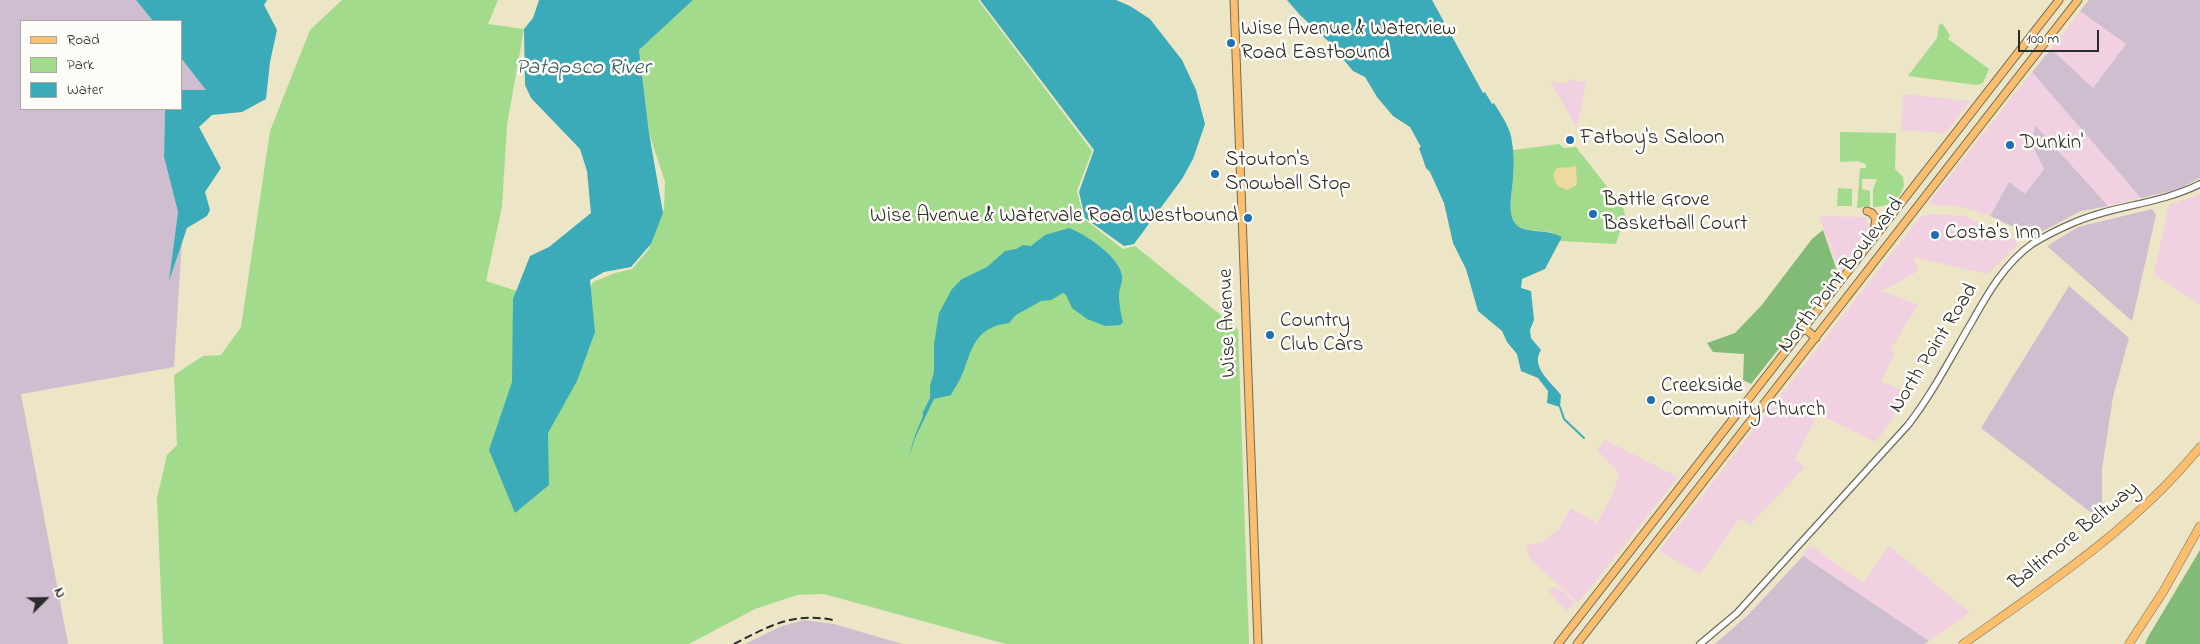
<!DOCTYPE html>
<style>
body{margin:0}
#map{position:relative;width:2200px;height:644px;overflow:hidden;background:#ece5c6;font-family:"Indie Flower",sans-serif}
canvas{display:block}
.legend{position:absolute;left:20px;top:20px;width:162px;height:90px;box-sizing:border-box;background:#fdfcf7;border:1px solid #a9a8a5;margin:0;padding:6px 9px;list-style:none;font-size:15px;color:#2b2b2b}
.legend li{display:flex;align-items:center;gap:10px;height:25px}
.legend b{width:25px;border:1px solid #a9a8a5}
.north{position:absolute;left:20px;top:574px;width:50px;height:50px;-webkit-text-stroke:4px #fdfcf7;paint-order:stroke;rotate:67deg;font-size:14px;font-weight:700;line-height:20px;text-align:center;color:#2b2b2b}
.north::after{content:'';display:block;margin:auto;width:18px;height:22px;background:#2b2b2b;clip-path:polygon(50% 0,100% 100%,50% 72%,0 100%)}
.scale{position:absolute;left:2018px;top:30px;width:81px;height:22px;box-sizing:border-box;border:2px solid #2b2b2b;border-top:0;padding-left:6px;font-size:15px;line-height:18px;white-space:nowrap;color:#2b2b2b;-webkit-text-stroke:4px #fdfcf7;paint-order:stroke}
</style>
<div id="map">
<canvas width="2200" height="644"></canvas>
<ul class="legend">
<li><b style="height:6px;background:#fabe6d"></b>Road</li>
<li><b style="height:14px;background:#a3db8d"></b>Park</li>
<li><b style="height:14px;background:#3cabb9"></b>Water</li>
</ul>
<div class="north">N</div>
<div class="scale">100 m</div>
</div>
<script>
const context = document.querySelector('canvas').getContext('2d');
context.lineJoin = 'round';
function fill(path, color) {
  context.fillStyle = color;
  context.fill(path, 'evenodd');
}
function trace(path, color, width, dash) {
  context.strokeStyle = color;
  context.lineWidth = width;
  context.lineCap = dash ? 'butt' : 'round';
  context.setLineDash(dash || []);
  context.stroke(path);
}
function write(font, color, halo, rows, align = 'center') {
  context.font = font + ' "Indie Flower",sans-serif';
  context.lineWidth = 5;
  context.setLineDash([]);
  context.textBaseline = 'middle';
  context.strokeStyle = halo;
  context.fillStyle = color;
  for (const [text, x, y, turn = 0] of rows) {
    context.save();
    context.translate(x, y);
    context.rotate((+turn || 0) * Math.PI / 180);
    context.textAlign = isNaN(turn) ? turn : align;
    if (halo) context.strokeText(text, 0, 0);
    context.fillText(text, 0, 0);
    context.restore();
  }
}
const built = new Path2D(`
 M2080,11L2126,44L2093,88L2051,49Z
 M2032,72L2141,198L2108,206L2035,125L2032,144L2044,169L2025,194L2009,183L1990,216L1963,207L1928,204Z
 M1569,79L1586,83L1577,128L1550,81L1568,84Z
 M1903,94L1970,101L1945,133L1901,130Z
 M2200,194V305L2154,274L2169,205Z
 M1929,214L1964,216L2007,235L2019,244L1987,274L1914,257L1918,271L1882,291L1918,305L1890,350L1895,353L1881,381L1909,393L1876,442L1803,407L1802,409L1816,417L1795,460L1805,467L1750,525L1740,518L1700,574L1659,551L1920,217Z
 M1819,216L1865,217L1870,231L1840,273Z
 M1605,440L1678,477L1578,603L1530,559L1525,546L1542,542L1558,530L1571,508L1597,523L1610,499L1620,474L1597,450Z
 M1810,545L1863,583L1889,546L1970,613L1929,641L1803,556Z
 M1553,587L1564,592L1575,603L1567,611L1548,591Z`);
const industrial = new Path2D(`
 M0,0H136L153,21H21V109H165L164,157L178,212L170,277L182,241L174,367L21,394L68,644H0Z
 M2089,0H2200V178L2198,179L2179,189L2141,198L2032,72L2051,49L2093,88L2126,44L2080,11Z
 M181,58L207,90H181Z
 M2035,125L2108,206L2081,211L2033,236L1990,216L2009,182L2025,194L2044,169L2032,144Z
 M2152,209L2156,215L2132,321L2047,246L2078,227Z
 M2069,286L2129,338L2113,397L2102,469V521L1981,428Z
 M1803,556L1929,641L1924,644H1715L1748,615Z
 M804,620L834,624L902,644H745L782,626Z`);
const green = new Path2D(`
 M342,0H498L488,24L524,29L507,125L502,207L486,281L514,290L585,299L593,282L615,273L632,269L649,249L664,209L665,182L649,133L639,50L693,0H978L1092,151L1077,191L1084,219L1123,249L1135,246L1238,329L1249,644H1006L824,594L797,595L755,609L689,644H163L157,498L167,455L177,445L174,375L203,356L221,355L241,327L270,131L310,30Z
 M1942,23L1950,35L1948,39L1989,69L1983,83L1976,85L1908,76L1937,38L1939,25Z
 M1840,132L1896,133L1895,169L1903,177L1904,186C1899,201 1888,207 1873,207V189L1877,179H1862V189L1870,191V206L1857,208L1860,168H1866V164L1857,161L1840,162Z
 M1559,144L1564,148L1576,147L1623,207L1625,215L1616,244L1560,241L1562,237C1547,228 1533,233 1521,228C1504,221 1513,191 1513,177C1514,168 1513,159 1513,150Z
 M1838,188L1852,189V206H1837Z`);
const forest = new Path2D(`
 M1823,230L1838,274L1751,384L1743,380L1744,354L1713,352L1707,343L1735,333L1761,306L1812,239Z
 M2200,550V644H2145L2148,637Z`);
const sand = new Path2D(`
 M1574,165L1577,168L1576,170L1577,185L1567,190L1557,186L1553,174L1557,168L1572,167Z`);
const water = new Path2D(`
 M136,0H267L264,5L277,30L270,62L266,99L242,112L212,115L199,127L221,168L205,192L210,210L207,216L187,228L169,281L178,212L164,157L165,109H181V90H206L181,58V21H153Z
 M539,0H693L639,50L649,133L663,213L651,244L631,267L604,272L590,280L595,332L577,381L548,433L549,485L515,513L489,450L512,382L513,299L530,256L549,247L591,213L587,171L580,149L531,98L525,85L524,29L533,18Z
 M980,0H1116L1130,6L1150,19L1182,60L1196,90L1205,124L1193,159L1182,179L1134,244L1124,246L1085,218L1079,192L1094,150Z
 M1287,0H1432L1483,93L1485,92L1492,104L1494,103C1501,115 1511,128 1512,142C1514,153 1514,165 1513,177C1513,191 1504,220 1521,228C1533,233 1548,229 1562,237L1545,269L1522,279L1521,288L1531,291L1534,320L1530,330L1531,338L1541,350C1530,367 1551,382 1561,395L1560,407L1547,403L1548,391L1538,378L1521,371L1517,354L1507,342L1502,331L1478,311L1466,269L1453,243L1444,203L1430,172L1426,168L1419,148L1421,147L1410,127L1393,116L1377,97L1365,77L1353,71L1328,41L1300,15Z
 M1069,228C1085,234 1120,257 1122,276C1123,283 1119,288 1119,295C1119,303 1121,315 1123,322L1120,325L1105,326L1087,319L1072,308L1066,295L1063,293L1051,300L1041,301L1016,315L1009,323C978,327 973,344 964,370C961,379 955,387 951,395L934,399L916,436L908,459L915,435L923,416V412L930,398V386L934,372V344L939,313L952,289L962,279L987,267L1005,251L1016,249L1023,245L1031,246L1045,235Z`);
const stream = new Path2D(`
 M1560,407L1564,419L1584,438`);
const minor = new Path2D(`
 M1700,644L1737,613L1908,425C1932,394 1950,359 1970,325C1987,295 2004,264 2032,244C2045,236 2059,229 2073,223C2113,205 2158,205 2200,184`);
const major = new Path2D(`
 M1234,0L1258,644
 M1867,211L1872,213L1876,219L1873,236
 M1804,328L1816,338
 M1558,644L2059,0
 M1577,644L2078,0`);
const highway = new Path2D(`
 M1963,644C2047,585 2134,528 2200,447
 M2129,644L2163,592L2200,526`);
const rail = new Path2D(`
 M734,644C769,626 793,612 833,620`);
const markers = [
 [1231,43,5,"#1f6fb2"],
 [1570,140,5,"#1f6fb2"],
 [2010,145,5,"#1f6fb2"],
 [1215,174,5,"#1f6fb2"],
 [1593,214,5,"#1f6fb2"],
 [1248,218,5,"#1f6fb2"],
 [1935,235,5,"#1f6fb2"],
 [1270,335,5,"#1f6fb2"],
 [1651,400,5,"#1f6fb2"]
];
const poiNames = [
 ["Wise Avenue & Waterview",1241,31],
 ["Road Eastbound",1241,55],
 ["Fatboy's Saloon",1580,140],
 ["Dunkin'",2020,145],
 ["Stouton's",1225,162],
 ["Snowball Stop",1225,186],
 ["Battle Grove",1603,202],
 ["Basketball Court",1603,226],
 ["Wise Avenue & Watervale Road Westbound",1238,218,"right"],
 ["Costa's Inn",1945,235],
 ["Country",1280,323],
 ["Club Cars",1280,347],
 ["Creekside",1661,388],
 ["Community Church",1661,412]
];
const streetNames = [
 ["North Point Boulevard",1842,276,-52],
 ["Wise Avenue",1229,323,-92],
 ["North Point Road",1935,349,-58],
 ["Baltimore Beltway",2075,537,-39]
];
const waterNames = [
 ["Patapsco River",583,69]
];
fill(built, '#f1d0e2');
fill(industrial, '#cebed0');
fill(green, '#a3db8d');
fill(forest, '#82bb78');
fill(sand, '#eeda9e');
fill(water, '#3cabb9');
trace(stream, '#3cabb9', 2);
trace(minor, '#6f6c61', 8);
trace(major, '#6f6c61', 9);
trace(highway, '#6f6c61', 9);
trace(minor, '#fff', 5.5);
trace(major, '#fabe6d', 7);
trace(highway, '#fabe6d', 8);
trace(rail, '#2b2b2b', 2, [8, 4]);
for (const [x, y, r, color] of markers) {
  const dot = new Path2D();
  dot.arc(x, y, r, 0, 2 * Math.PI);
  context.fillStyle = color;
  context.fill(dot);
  trace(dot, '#fdfcf7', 2);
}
write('21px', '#2b2b2b', '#fdfcf7', poiNames, 'left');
write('21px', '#2b2b2b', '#fdfcf7', streetNames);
write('italic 22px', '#325e64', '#fdfcf7', waterNames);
</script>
